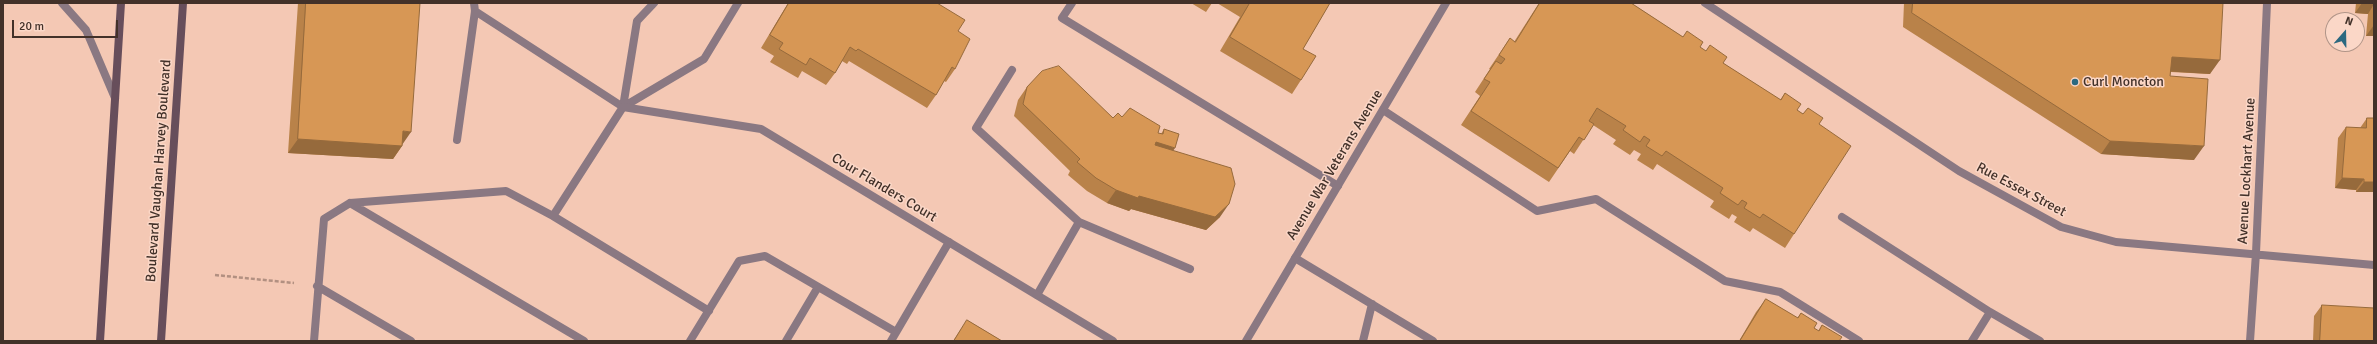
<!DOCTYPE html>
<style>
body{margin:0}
#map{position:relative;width:2377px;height:344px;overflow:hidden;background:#f4c8b4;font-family:Signika,sans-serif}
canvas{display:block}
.frame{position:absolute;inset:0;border:4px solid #423129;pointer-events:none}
.north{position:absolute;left:2325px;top:12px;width:40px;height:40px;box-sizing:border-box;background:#fbd7c7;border:1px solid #b19588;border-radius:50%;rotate:20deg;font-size:11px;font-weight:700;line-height:16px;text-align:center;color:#423129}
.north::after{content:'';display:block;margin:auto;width:14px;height:18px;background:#2c6980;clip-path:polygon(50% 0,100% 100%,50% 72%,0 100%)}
.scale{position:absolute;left:12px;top:20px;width:106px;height:18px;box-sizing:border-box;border:2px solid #423129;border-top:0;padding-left:5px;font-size:12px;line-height:14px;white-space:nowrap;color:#423129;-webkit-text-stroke:3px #fbd7c7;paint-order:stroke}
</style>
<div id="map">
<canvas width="2377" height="344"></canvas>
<div class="frame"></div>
<div class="north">N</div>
<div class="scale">20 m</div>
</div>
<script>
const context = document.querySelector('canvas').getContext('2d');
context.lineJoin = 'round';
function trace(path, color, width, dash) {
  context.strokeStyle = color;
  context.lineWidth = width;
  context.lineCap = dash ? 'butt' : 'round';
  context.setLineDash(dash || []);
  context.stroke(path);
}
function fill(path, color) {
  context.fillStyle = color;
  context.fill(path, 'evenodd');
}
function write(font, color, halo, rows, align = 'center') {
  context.font = font + ' Signika,sans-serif';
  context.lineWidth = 3;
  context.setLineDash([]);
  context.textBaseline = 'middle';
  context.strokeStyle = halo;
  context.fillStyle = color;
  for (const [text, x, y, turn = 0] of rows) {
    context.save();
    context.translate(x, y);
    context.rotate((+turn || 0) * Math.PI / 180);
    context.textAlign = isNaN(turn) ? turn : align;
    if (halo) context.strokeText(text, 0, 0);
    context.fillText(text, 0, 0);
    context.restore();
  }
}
const path = new Path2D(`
 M215,275L294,283`);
const service = new Path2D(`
 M1072,3L1062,18L1338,186
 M475,11L623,107
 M1012,70L976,128L1079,222L1190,269
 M623,107L704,59L738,3
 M1383,110L1537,211L1596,199L1725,281L1780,292L1859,341
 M457,140L475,11L474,3
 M350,203L584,341
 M553,216L623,107L637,21L654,3
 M1842,217L1990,312L2040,341
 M1295,258L1433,341
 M317,286L411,341
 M1037,295L1079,222
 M314,341L324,219L350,203L506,191L553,216L709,311
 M690,341L739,261L765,256L896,332
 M786,341L818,287
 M891,341L949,242
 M1363,341L1372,304
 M1972,341L1990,312`);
const minor = new Path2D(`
 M62,3L86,30L115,98
 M1705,3L1959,171L2061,227L2116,242L2374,265
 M623,107L761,129L1113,341
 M1246,341L1446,3
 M2250,341L2256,253L2267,3`);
const secondary = new Path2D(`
 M100,341L121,3
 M161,341L183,3`);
const wall = new Path2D(`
 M298,3H420L402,146L393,159L288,153Z
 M788,3H937L958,31L955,69L946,82L944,81L936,95L927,108L849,61L847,64L842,61L835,73L826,85L802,71L798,78L770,62L774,56L761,48Z
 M1191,3H1212L1206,12Z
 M1217,3H1330L1303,49L1301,80L1292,94L1220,51L1240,17Z
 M1539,3H1631L1683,37L1700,47L1723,63L1780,100L1785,93L1797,110L1803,114L1808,108L1819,124L1794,234L1785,248L1753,228L1750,232L1734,222L1737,217L1732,214L1729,219L1710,207L1714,201L1657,164L1653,170L1637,160L1641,154L1634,150L1630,155L1613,144L1616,140L1593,125L1574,154L1570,151L1549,182L1461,125L1480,96L1475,92L1490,69H1489L1510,38L1514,42Z
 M1904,3H2223L2210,74L2171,72L2170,76L2194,160L2101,154L1903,27Z
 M2356,3H2374V36H2366L2368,14L2355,13Z
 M1027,87L1113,118L1122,117L1158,133L1161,134L1164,129L1173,151L1220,217L1206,230L1131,209L1129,211L1107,203L1087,191L1068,175L1070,171L1014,116L1018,100Z
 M2367,118L2374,192H2356V190L2335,188L2338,138L2346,127L2360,128Z
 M1766,299L1797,318L1801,313L1814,328L1818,331L1822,325L1839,341H1739L1756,312Z
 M2322,305L2374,341H2313L2314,316Z
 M967,320L1002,341H953Z`);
const shadedWall = new Path2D(`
 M2362,3H2374V4L2368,14L2355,13Z
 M2374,25V36H2366Z
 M2172,57L2220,60L2210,74L2162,71Z
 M403,131L411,132L402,145Z
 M298,139L402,146L393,159L288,153Z
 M2110,141L2204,146L2194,160L2101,154Z
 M1156,142L1175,148L1166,161L1147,155Z
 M2342,178L2364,179L2356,190L2335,188Z
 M2364,182H2374V192H2356Z
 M1116,190L1139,196L1229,204L1220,217L1206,230L1131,209L1129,211L1107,203Z`);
const building = new Path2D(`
 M306,3H420L411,132L403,131L402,146L298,139Z
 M789,3H937L965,20L958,31L970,39L955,69L952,67L936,95L858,49L856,51L850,47L835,73L810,58L806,65L779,49L783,43L770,35Z
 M1250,3H1330L1303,49L1316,56L1301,80L1230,37Z
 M1540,3H1631L1683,37L1687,31L1703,42L1700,47L1706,51L1710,45L1727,57L1723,63L1781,100L1785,93L1801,104L1797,110L1803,114L1808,108L1823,118L1819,124L1851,146L1794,234L1763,214L1760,218L1744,208L1747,203L1742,200L1738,205L1720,193L1723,188L1666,151L1662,156L1646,146L1650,140L1644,136L1640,142L1623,130L1626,126L1597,108L1589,121L1594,124L1584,140L1579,137L1558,168L1471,111L1490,82L1484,79L1496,61L1501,64L1505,59L1499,55L1510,38L1515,42Z
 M1913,3H2223L2220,60L2172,57L2170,76L2208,79L2204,146L2110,141L1912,13Z
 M1059,66L1113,118L1118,113L1122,117L1130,108L1160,126L1158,133L1163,134L1164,129L1179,134L1175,148L1156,142L1155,145L1231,168L1235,184L1229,204L1215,217L1139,196L1138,198L1116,190L1096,178L1077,162L1080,159L1023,104L1027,87L1042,71Z
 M2367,118H2374V182H2364V179L2342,178L2346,127L2366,128Z
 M1766,299L1798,318L1801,313L1817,323L1814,328L1819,331L1822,325L1842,337L1839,341H1740Z
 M2322,305L2374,308V341H2320Z
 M967,320L1002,341H954Z`);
const markers = [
 [2075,82,4,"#2c6980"]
];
const poiNames = [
 ["Curl Moncton",2083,82]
];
const streetNames = [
 ["Avenue War Veterans Avenue",1335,165,-59],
 ["Boulevard Vaughan Harvey Boulevard",159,171,-86],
 ["Avenue Lockhart Avenue",2247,171,-87],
 ["Cour Flanders Court",884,188,31],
 ["Rue Essex Street",2021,190,28]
];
trace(path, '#b29081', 2.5, [4, 2]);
trace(service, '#8a7882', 8);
trace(minor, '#8a7882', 8);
trace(secondary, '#674e5b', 8);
fill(wall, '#b98249');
fill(shadedWall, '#966a3c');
fill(building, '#d79755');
trace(building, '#966a3c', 1);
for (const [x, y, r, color] of markers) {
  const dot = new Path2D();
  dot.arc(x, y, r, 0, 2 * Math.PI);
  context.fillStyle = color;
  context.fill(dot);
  trace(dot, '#fbd7c7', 1.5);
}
write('14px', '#423129', '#fbd7c7', poiNames, 'left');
write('14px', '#423129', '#fbd7c7', streetNames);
</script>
